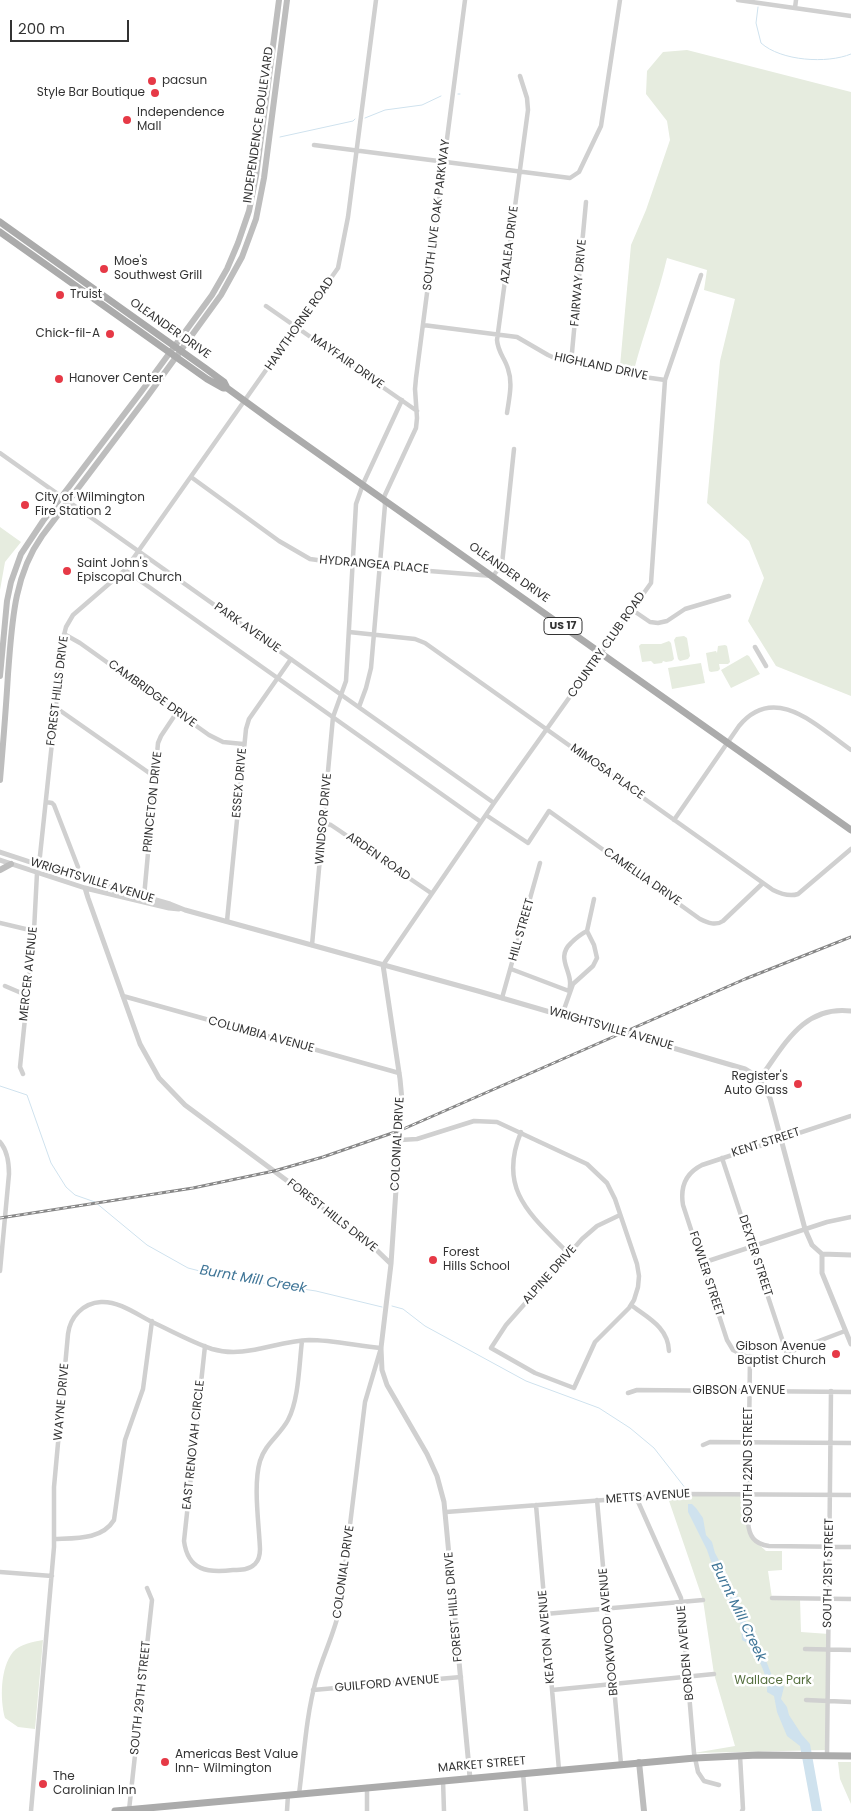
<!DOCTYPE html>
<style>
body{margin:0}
#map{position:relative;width:851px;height:1811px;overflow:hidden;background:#fff;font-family:Poppins,sans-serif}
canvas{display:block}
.scale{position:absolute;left:10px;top:20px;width:119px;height:22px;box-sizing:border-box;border:2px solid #333;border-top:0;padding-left:6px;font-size:15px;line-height:18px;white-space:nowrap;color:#333;-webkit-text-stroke:4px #fff;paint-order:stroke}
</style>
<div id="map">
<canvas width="851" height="1811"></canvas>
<div class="scale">200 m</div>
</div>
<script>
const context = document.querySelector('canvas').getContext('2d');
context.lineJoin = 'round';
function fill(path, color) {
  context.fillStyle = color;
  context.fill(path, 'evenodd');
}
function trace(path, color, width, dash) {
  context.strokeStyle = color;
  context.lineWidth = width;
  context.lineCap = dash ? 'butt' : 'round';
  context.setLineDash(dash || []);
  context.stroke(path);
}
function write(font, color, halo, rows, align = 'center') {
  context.font = font + ' Poppins,sans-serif';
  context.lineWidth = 5;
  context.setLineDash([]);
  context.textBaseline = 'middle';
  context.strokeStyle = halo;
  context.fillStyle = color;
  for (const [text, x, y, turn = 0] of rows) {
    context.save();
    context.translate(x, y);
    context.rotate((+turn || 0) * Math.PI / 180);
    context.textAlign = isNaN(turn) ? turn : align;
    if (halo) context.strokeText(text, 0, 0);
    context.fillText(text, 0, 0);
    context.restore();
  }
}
const green = new Path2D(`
 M687,50L851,92V696L776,666L748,621L764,578L749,541L707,503L720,361L735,299L704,290L707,270L667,258C658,296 644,332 634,370L620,366L631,245L646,210L670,140L667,121L646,94L647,71L663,52Z
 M0,527L21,542L5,562L0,590Z
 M684,636L687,638L690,656L688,659L680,661L678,659L674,640L676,637Z
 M669,641L671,643L674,659L672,661L666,662L663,661L662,663L654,664L651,661L642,662L639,646L641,644H661Z
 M725,645L727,646L730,662L728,664H719L720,669L718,671L711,672L709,671L706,653L716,651L717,653L718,646Z
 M747,655L749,656L760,674L731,688L721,670Z
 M701,663L705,683L672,689L668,668Z
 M749,1494V1528L753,1539L766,1551H782V1570L768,1571L772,1598H800L801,1632L829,1634L827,1750L694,1753L735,1746L714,1674L703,1600L667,1495Z
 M43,1640L35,1729L18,1727L5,1718C0,1700 0,1668 13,1652C20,1644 33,1642 43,1640Z
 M838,1762H851V1804L840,1779Z`);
const water = new Path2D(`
 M688,1504H692L696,1508L703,1518L706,1535L712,1542L715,1553L729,1579L730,1589L738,1597L743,1617L758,1640L772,1676L784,1687L781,1699L787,1707L789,1715L802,1735L810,1744L822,1811H812L800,1746L787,1736L777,1712L774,1696L767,1692C768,1682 764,1670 759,1661C756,1655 751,1651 749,1644L742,1640L741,1626L735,1610L720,1587L707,1550L688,1512Z`);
const stream = new Path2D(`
 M758,7L756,23L761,43C781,61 827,64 851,54
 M458,94H460
 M365,118L385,110L422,105L441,96
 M280,137L353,121L355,119
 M0,1086L27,1095L51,1163L66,1187L75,1195L95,1202L147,1245L188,1268L223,1277L316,1291L382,1307
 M392,1306L403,1309L425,1326L526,1381L599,1408L630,1428L654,1448L686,1489`);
const minor = new Path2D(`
 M738,0L851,16
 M795,8L796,0
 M314,145L570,178L579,172L601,126L620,0
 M266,306L417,411
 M423,325L517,337L548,355L561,361L609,367L637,376L665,380
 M571,363L586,202
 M507,413C509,399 513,383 508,369C505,358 498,353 497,340L528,110L527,98L520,76
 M0,453L494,803
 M191,477L279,541L310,559L353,565L493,576L502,564L514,449
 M125,570L481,822
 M631,609L650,622L658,623L667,621L685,609L729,596
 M349,632L415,639L425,643L773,890C781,894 789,897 798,894L851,849
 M64,634L80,643L209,735L223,742L243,744
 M755,647L766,666
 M55,707L155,777
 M359,707L366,688L371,668L385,505L384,497L416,428L417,418L415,389L416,378L465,0
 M46,802L52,803L54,805L78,867
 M486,815L528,843L549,811L700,919C708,923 716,926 723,921L763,883
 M674,820L739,726C775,682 818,727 851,750
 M323,823L331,825L337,829L431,893
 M39,865L63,639L66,627L73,615L125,570L338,268L348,217L376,0
 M144,897L158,743L161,736L177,712
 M227,921L246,729L249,719L291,659
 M0,923L34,931
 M312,945L333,717L346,681L356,504L363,484L402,400
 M383,965L494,803L651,583L665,380L701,275
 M511,969L569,991C575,972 554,959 571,943C576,938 581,934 587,931
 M5,986L26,995
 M123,996L399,1073
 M502,998L540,863
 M562,1015L573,984L593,966L597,958L594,945L587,931L594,899
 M23,1074L20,1067L34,931L37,873
 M521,1132C497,1190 531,1215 569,1254
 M400,1140L417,1139L474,1121L497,1122L587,1164L607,1183L615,1199L637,1264L639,1276L638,1287L634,1300L629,1308L595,1342L574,1388L535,1373L491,1348L506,1325L582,1239L597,1226L620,1215
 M0,1142C7,1150 9,1163 9,1174L0,1271
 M722,1158L787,1354
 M702,1263L827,1222L851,1217
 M631,1305C648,1318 668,1327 669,1351
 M845,1331L790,1352L784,1358L778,1360L745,1356L733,1350L727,1340L683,1205C680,1187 686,1173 702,1165L851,1116
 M205,1346L184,1541C188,1571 208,1573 233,1570C241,1570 249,1570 255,1564C259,1560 260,1555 260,1549C259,1524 253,1485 260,1461C265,1444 280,1435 288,1420C299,1399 299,1365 302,1341
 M750,1356L748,1522C749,1536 754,1544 769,1546L851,1547
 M628,1393L637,1390L851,1392
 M703,1445L710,1442L851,1443
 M636,1497L681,1598L694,1753L698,1772L704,1781L719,1785
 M597,1500L621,1764
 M536,1505L559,1770
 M446,1512L684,1494L851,1495
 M54,1539C75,1538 102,1540 114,1520L125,1440L143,1389L152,1321
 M0,1572L52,1576
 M772,1598L851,1599
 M545,1614L703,1600
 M805,1649L851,1650
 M313,1690L461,1677
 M552,1690L714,1674
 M806,1700L851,1702
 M740,1756L743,1809L742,1811
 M827,1756L831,1391
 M523,1773L526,1811
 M443,1780L444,1811
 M367,1787V1811
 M129,1810L152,1600L147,1588
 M31,1811L54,1547V1487L68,1334C70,1317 83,1303 101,1302C118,1301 135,1313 150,1321C170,1330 191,1342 212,1349C245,1359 276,1341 309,1340C333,1340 358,1346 381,1348L365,1402L340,1607C335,1632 323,1655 316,1680C306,1716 304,1756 299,1794
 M287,1811L288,1795`);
const tertiary = new Path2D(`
 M0,852L82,879L170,904L185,910L478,991L745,1069L758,1077L770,1098L805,1229L812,1245L822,1254L851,1255
 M0,860L85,888L169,908L179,909
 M85,888L88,898L140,1044L159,1078L185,1105L363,1237L391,1264L381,1348L382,1370L387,1385L427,1454L437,1476L444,1502L470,1778
 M383,965L400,1079L402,1100L391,1264
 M760,1078C784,1046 803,1005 851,1011
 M822,1254V1273L851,1344`);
const secondary = new Path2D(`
 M0,676L7,601L11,582L21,554L43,521L141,392L212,295L227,269L238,243L249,211L256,176L279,0
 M0,780C3,745 6,709 8,674C12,625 13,577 42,536L147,397L221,295L242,257L256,219L264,178L287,0
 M0,870L11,864
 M639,1762L644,1811`);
const primary = new Path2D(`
 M0,222L205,368L224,382L227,388L275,423L851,830
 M0,232L207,379L223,388H227
 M115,1811L695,1758L758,1755L851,1756`);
const rail = new Path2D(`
 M0,1218L193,1188L274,1171L323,1157L401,1130L745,979L851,937`);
const markers = [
 [152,81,5,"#e63946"],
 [155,93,5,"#e63946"],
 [127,120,5,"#e63946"],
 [104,269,5,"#e63946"],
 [60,295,5,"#e63946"],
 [110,334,5,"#e63946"],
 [59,379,5,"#e63946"],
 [25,505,5,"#e63946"],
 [67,571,5,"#e63946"],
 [798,1084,5,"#e63946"],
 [433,1260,5,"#e63946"],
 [836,1354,5,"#e63946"],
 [165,1762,5,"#e63946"],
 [43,1784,5,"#e63946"]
];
const shields = [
 [563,626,38]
];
const shieldNames = [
 ["US 17",563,626]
];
const poiNames = [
 ["pacsun",162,81],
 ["Style Bar Boutique",145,93,"right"],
 ["Independence",137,113],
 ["Mall",137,127],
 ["Moe's",114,262],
 ["Southwest Grill",114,276],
 ["Truist",70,295],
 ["Chick-fil-A",100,334,"right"],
 ["Hanover Center",69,379],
 ["City of Wilmington",35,498],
 ["Fire Station 2",35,512],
 ["Saint John's",77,564],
 ["Episcopal Church",77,578],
 ["Register's",788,1077,"right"],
 ["Auto Glass",788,1091,"right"],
 ["Forest",443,1253],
 ["Hills School",443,1267],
 ["Gibson Avenue",826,1347,"right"],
 ["Baptist Church",826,1361,"right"],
 ["Americas Best Value",175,1755],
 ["Inn- Wilmington",175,1769],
 ["The",53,1777],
 ["Carolinian Inn",53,1791]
];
const streetNames = [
 ["INDEPENDENCE BOULEVARD",259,125,-82],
 ["SOUTH LIVE OAK PARKWAY",437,215,-83],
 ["AZALEA DRIVE",510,245,-83],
 ["FAIRWAY DRIVE",579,283,-85],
 ["HAWTHORNE ROAD",300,324,-55],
 ["OLEANDER DRIVE",170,329,35],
 ["MAYFAIR DRIVE",347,362,35],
 ["HIGHLAND DRIVE",601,367,12],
 ["HYDRANGEA PLACE",374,565,5],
 ["OLEANDER DRIVE",509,573,35],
 ["PARK AVENUE",247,628,35],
 ["COUNTRY CLUB ROAD",607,645,-55],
 ["FOREST HILLS DRIVE",58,691,-83],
 ["CAMBRIDGE DRIVE",152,694,36],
 ["MIMOSA PLACE",607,772,35],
 ["ESSEX DRIVE",240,783,-85],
 ["PRINCETON DRIVE",153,802,-84],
 ["WINDSOR DRIVE",324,819,-85],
 ["ARDEN ROAD",378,857,35],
 ["CAMELLIA DRIVE",642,877,35],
 ["WRIGHTSVILLE AVENUE",92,881,17],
 ["HILL STREET",522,930,-74],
 ["MERCER AVENUE",29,974,-84],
 ["WRIGHTSVILLE AVENUE",611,1029,16],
 ["COLUMBIA AVENUE",261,1035,15],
 ["KENT STREET",766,1143,-18],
 ["COLONIAL DRIVE",398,1144,-87],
 ["FOREST HILLS DRIVE",332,1216,38],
 ["DEXTER STREET",755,1256,72],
 ["FOWLER STREET",706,1274,72],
 ["ALPINE DRIVE",550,1275,-48],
 ["GIBSON AVENUE",739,1391],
 ["WAYNE DRIVE",62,1402,-85],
 ["EAST RENOVAH CIRCLE",194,1445,-84],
 ["SOUTH 22ND STREET",749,1465,-90],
 ["METTS AVENUE",648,1497,-4],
 ["COLONIAL DRIVE",344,1572,-82],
 ["SOUTH 21ST STREET",829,1573,-89],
 ["FOREST HILLS DRIVE",454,1607,-95],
 ["BROOKWOOD AVENUE",609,1632,-95],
 ["KEATON AVENUE",547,1637,-95],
 ["BORDEN AVENUE",686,1653,-95],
 ["GUILFORD AVENUE",387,1684,-5],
 ["SOUTH 29TH STREET",141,1698,-84],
 ["MARKET STREET",482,1765,-5]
];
const parkNames = [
 ["Wallace Park",773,1681]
];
const waterNames = [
 ["Burnt Mill Creek",253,1280,10],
 ["Burnt Mill Creek",738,1612,64]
];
fill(green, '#e6ecdf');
fill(water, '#cfe2ee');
trace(stream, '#cfe2ee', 1);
trace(minor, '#d0d0d0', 4.5);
trace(tertiary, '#d0d0d0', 5);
trace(secondary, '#bdbdbd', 6);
trace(primary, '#ababab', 7);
trace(rail, '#888', 3);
trace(rail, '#fff', 1, [4]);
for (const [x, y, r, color] of markers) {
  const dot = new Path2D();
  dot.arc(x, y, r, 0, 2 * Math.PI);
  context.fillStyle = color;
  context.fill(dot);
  trace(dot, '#fff', 2);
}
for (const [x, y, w] of shields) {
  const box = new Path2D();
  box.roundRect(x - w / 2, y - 8.5, w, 17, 4);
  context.fillStyle = '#fff';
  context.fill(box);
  trace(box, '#333', 1);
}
write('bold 11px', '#333', null, shieldNames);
write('12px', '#333', '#fff', poiNames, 'left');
write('12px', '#333', '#fff', streetNames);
write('12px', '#56703f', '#fff', parkNames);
write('italic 14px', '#3f7597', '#fff', waterNames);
</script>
